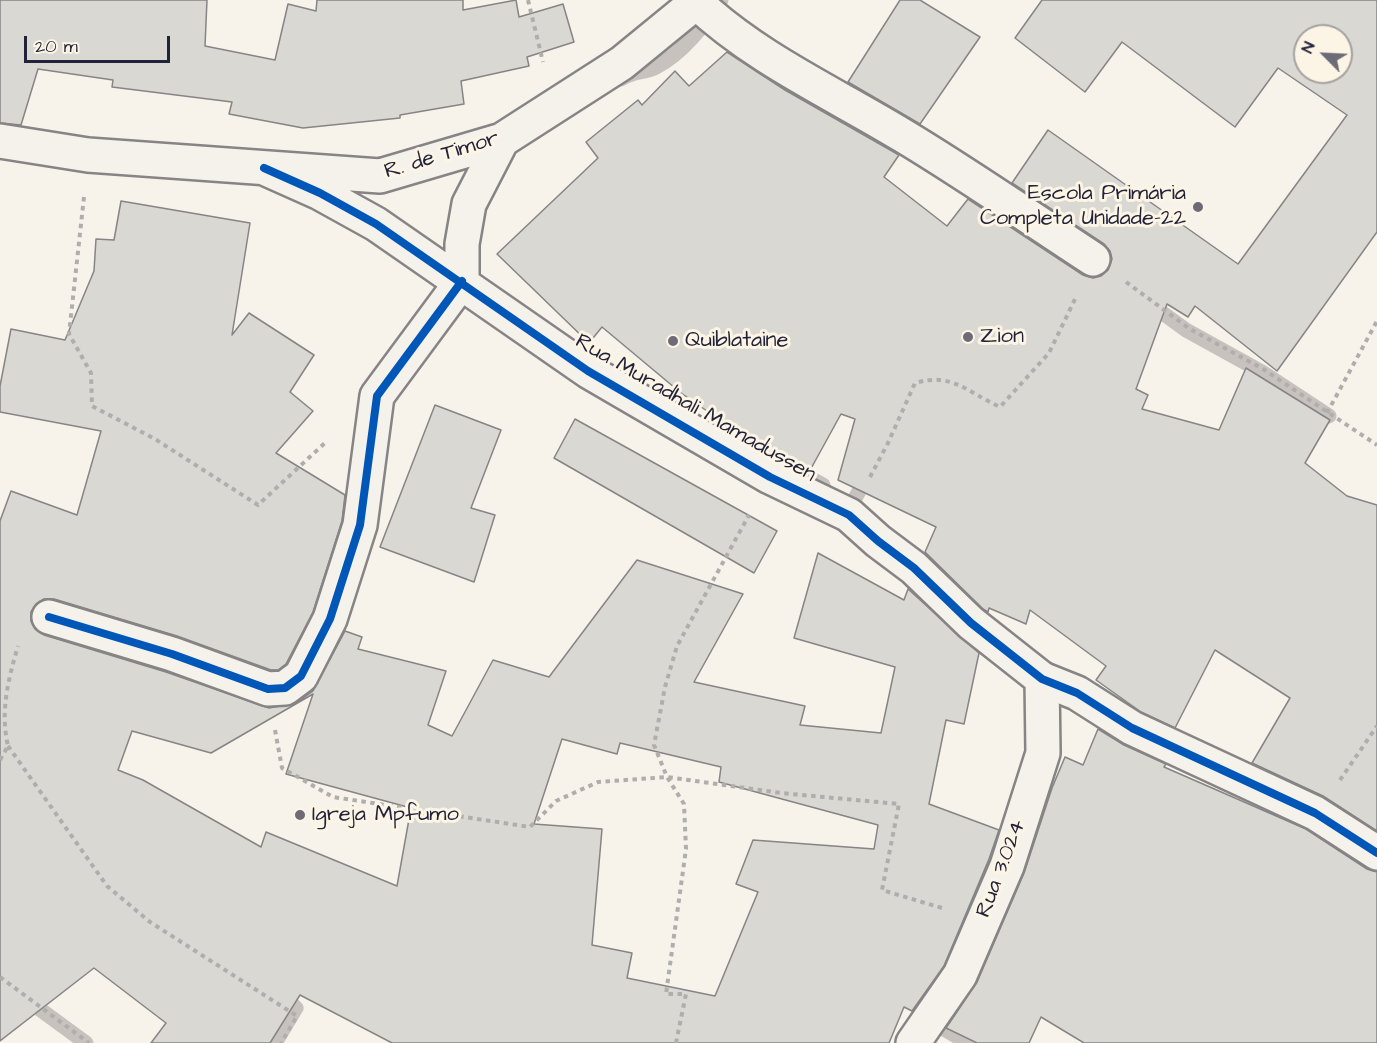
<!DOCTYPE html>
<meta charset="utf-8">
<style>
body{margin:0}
#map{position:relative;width:1377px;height:1043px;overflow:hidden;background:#f7f3ea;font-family:"Architects Daughter",sans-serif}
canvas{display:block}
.north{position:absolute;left:1293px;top:24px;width:60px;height:60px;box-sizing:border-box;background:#fcf5e5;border:2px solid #a5a1a1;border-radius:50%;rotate:294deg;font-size:16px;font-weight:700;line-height:24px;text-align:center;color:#22223b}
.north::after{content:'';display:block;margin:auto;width:21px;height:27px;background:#6d6b78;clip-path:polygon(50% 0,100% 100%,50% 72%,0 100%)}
.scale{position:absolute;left:24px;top:36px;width:146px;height:27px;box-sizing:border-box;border:3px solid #22223b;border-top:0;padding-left:8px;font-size:18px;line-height:21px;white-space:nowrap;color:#22223b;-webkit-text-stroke:4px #fcf5e5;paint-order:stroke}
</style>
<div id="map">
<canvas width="1377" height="1043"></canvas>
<div class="north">N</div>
<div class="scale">20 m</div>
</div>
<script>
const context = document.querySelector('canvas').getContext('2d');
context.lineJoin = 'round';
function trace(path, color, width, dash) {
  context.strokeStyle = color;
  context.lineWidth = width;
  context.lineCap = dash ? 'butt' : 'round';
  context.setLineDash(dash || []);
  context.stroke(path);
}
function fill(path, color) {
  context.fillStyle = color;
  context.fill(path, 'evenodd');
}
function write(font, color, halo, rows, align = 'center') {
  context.font = font + ' "Architects Daughter",sans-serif';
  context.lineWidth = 6;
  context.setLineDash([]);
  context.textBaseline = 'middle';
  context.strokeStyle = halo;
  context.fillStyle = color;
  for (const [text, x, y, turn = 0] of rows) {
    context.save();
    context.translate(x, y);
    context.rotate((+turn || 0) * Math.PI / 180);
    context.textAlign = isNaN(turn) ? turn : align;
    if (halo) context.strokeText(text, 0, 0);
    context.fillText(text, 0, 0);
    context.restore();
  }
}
const stream = new Path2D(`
 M621,79C637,69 644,74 656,67C683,53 704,25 721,0
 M1149,303L1186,330L1262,372L1329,416
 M752,446L823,485
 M853,502L869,473
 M0,980L86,1043
 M934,1023L968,1043
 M275,1043L296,1008L280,993`);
const building = new Path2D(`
 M0,0H207L205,46L275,60L288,4L316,11L317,0H463V10L516,0L519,17L563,4L574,42L527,57L529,66L461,81L464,104L400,115V118L303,128L229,114L232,102L112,87L113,80L38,69L21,125L0,123Z
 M900,0H920L980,37L920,124L848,82Z
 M1042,0H1377V232L1277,371L1195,306L1188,317L1167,304L1136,389L1148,395L1142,409L1219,430L1246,368L1330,420L1305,463L1347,496L1377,505V831L1323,796L1252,763L1290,698L1215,650L1175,728L1141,712L1096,680L1106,666L1030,610L1026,624L989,608L988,612L983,609L925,552L936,527L838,480L855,419L841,414L808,474L779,461L681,393L602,327L589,343L497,254L598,158L586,142L638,100L642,105L675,71L689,86L727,52L785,90L899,155L884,177L947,226L968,199L1083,275L1093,278L1101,276L1108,270L1112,259L1110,251L1104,244L1012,183L1048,130L1238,264L1347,115L1278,68L1235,127L1122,42L1085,92L1015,38ZM1305,36H1341V72H1305Z
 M121,201L250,223L232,335L249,313L314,355L290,392L313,411L276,453L345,495L342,521L313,612L286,664L278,670H271L177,636L54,599H44L36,604L31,612V621L35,629L44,635L166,672L269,708L296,703L313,691L345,631L362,637L358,649L446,671L428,725L452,736L493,660L549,677L637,560L743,594L694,682L805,706L800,725L881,733L895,667L794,638L818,553L904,600L908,589L979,653L964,724L946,720L929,804L999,830L989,859L944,966L912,1011L904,1007L889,1043H392L300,995L270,1043H151L166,1023L94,968L0,1041V521L11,491L77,515L101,431L0,412V386L11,329L65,340L94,271L96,239L114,240ZM313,694L286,774L411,808L397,886L266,832L261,847L143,780L118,770L132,731L211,753ZM562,739L617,754L620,743L721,767L719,782L878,825L874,849L753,840L736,884L758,892L715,996L627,978L632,953L592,945L602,829L534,824Z
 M435,405L501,430L471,508L495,515L474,582L380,547Z
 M575,419L777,531L754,573L554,458Z
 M1098,729L1124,745L1166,764L1164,767L1306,829L1367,869L1377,872V1043H1084L1041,1017L1029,1043H977L946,1028L977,982L1024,873L1052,788L1065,757L1083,765Z`);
const path = new Path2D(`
 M528,0L543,62
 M84,197L69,334L91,373L92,406L155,439L258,505L327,441
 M1126,282L1190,329L1263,369L1377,445
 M1327,413L1377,321
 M870,477L888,443L915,383C952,372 967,392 1000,407L1049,353L1076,297
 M275,730L282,768L333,797L530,827L556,801L598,782L667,777L781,793L899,804L882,890L942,908
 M8,746L107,886L150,922L297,1016L281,1043
 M0,760L8,746C0,712 8,680 18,646
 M1340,780L1377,726
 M0,977L89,1043
 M676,1043L686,994H666L686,849L684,804L667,777L654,745L665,687L677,646L749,515`);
const minor = new Path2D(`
 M696,2C755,58 833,93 902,135C967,174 1030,218 1093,259
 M49,617L172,654L268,689L285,688L301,676L330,619L360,525L377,396L462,281
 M1042,679L1077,693L1132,728L1315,813L1377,853`);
const tertiary = new Path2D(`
 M0,141L88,155L380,176L502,140L622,63L699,0
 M264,168L320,193L376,224L588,371L770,477L849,515L878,541L914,568L971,623L1042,679L1043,753L1007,866L960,975L913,1043
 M462,281V244L469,204L502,140`);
const cycleway = new Path2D(`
 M264,168L320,193L376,224L588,371L770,477L849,515L878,541L914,568L971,623L1042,679L1077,693L1132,728L1315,813L1377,853
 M49,617L172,654L268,689L285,688L301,676L330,619L360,525L377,396L462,281`);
const markers = [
 [1198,207,6,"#6d6b78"],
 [968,337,6,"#6d6b78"],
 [673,341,6,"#6d6b78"],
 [300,815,6,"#6d6b78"]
];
const streetNames = [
 ["R. de Timor",442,156,-17],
 ["Rua Muradhali Mamadussen",695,409,30],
 ["Rua 3.024",1002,869,-69]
];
const poiNames = [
 ["Escola Primária",1186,194,"right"],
 ["Completa Unidade-22",1186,219,"right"],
 ["Zion",980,337],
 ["Quiblataine",685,341],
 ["Igreja Mpfumo",312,815]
];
trace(stream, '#c7c2be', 15);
fill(building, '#dad8d2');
trace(building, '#868485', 1.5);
trace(minor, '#868485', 38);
trace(tertiary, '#868485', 38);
trace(path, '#b0aead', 4, [4.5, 4.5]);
trace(minor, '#f5f2ec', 33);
trace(tertiary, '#f5f2ec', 33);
trace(cycleway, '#0057b8', 8);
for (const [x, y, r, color] of markers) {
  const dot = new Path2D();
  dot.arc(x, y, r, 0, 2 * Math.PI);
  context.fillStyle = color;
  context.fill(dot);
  trace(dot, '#fcf5e5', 2);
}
write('22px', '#22223b', '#fcf5e5', streetNames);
write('22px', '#22223b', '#fcf5e5', poiNames, 'left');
</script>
